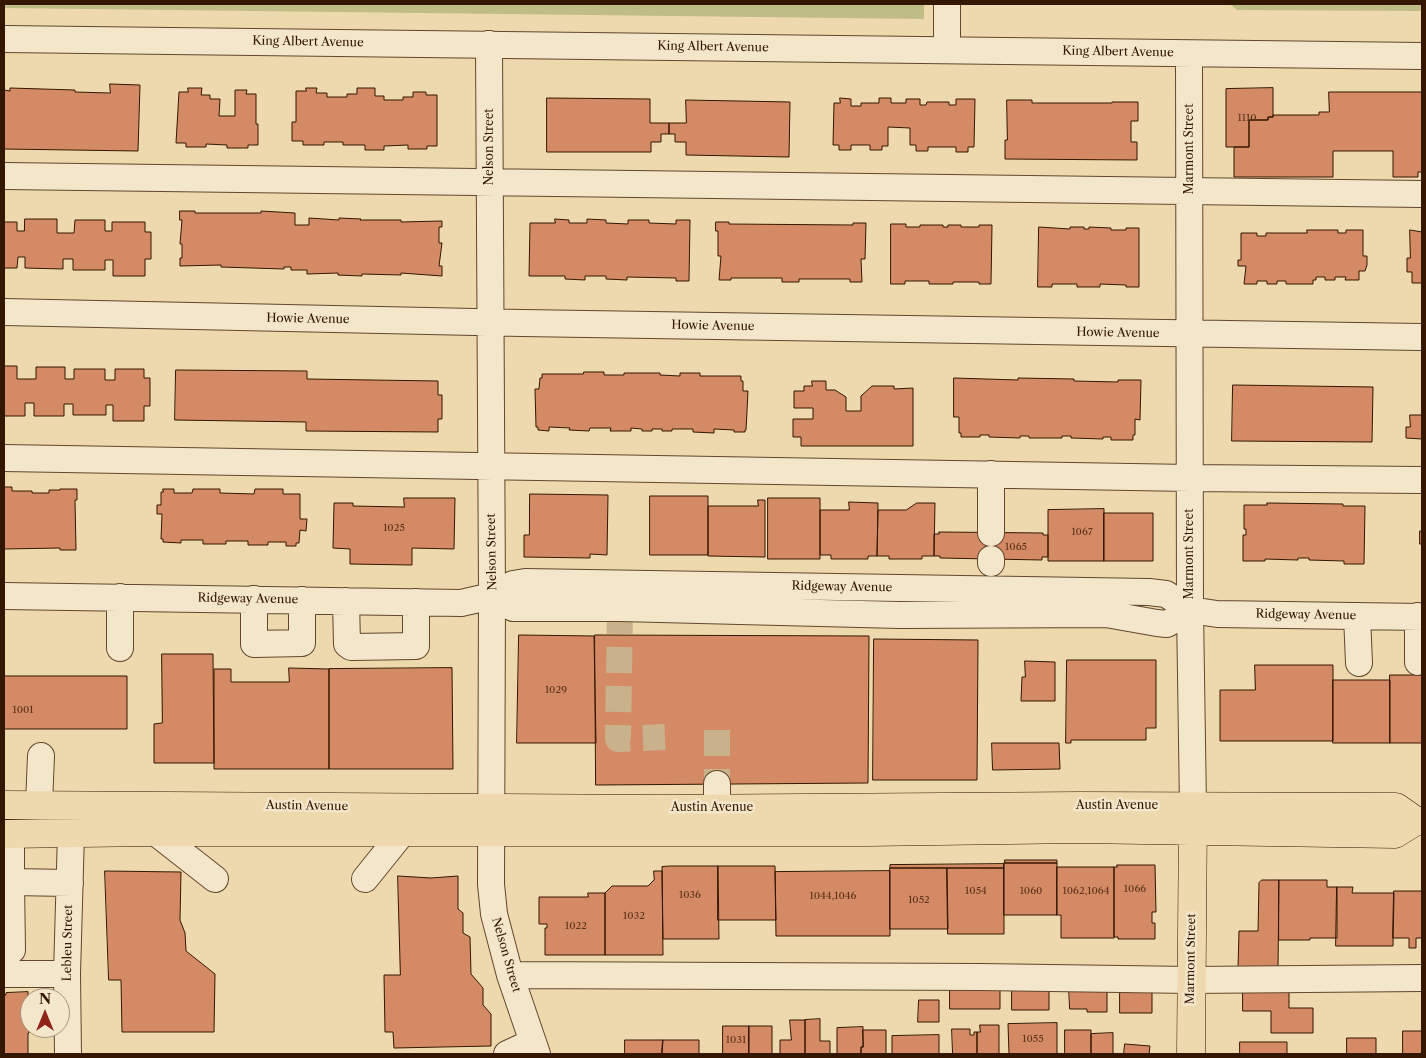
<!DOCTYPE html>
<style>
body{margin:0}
#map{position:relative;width:1426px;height:1058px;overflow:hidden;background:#eed8ad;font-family:"Libre Caslon Text",serif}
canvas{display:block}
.frame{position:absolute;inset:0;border:5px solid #341701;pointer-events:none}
.north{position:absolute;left:20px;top:988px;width:50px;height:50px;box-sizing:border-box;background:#f4e6ca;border:1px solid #a7937a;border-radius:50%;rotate:0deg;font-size:14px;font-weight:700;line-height:20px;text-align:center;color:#341701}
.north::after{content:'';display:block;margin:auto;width:18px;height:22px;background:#8f2418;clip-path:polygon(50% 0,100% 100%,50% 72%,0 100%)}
</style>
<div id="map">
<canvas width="1426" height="1058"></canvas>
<div class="frame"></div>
<div class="north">N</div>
</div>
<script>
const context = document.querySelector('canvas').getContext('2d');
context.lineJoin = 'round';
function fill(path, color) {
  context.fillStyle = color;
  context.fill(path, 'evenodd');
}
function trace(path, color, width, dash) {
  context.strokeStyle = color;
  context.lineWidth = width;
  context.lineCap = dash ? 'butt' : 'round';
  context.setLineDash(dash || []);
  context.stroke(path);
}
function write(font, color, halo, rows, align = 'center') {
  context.font = font + ' "Libre Caslon Text",serif';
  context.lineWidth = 5;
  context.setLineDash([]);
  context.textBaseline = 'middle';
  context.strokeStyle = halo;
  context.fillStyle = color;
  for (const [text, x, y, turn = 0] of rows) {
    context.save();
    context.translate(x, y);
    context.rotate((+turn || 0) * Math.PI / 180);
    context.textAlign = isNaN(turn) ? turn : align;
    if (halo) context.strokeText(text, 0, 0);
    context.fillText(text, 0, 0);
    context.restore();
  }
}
const green = new Path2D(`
 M4,4H924V19L4,8Z
 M1230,4H1422V11L1237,10Z`);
const building = new Path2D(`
 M110,84L140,85L138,151L4,149V90L10,91V88L75,90V92L110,93Z
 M188,88H202L201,95H210V99H220L219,116H235V90H247L246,94H256V124H258V145H248V148H227V145L206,144V147H186V143H176L179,92H188Z
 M306,88H317L316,93H327V97H347V94H357V88H375V96H384V100H403V97H413V92H426V95H437V146H427V149H408V145L384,146V150H365V145H343V142H324V145H303V141H292V122H296V91H306Z
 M1273,88V117H1268V120H1249V147H1226V89Z
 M1329,92H1422V172H1418V177H1393V151H1333V177H1234V147H1249V120H1268V117H1273V115H1319V112H1329Z
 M547,98L650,99V123H669V134H661V142H651V152H547Z
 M840,98L851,99V106H861V103H879V98H891V103H906V99H920V105H926L927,102H949V105H956V99H975L974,147H968V152H956V147H928V151H916V145H910V128L888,127V146H882V150H870V145H851V150H839V145H833L834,103H840Z
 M686,100L790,102L789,157L686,155V142H675V134H669V123H686Z
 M1007,100H1032V103H1112V102H1138V121H1131V142H1137V160L1005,159V140H1007Z
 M180,211H195V213H261V211L295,213V225H309V218L339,220V218L361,219L360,220H401V222L442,221V227H439V243H442L439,266H442V276L401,273V275L362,274V276L338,275V273L307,274V270H291V267H284V269L221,267V265L180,266V258H182V244H180L182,220H180Z
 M25,219H57V233H74L75,220H105V231H112V222H145V232H151V259H145V276H113V260H105V270H73V259H63V269L25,268V257H18L17,268H4V222H17V231H24Z
 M555,219L569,220V223H587V219L606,220V223L628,224V220H649V223L676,224V220H690L689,281H676V278L627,277V280L606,279V276H585V280L565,279V276H529L530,223H555Z
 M716,222H729V224L853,225V223H866L865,259H861L862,282H850V279H799V282H782V278H731V280H719L721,256H718V231H716Z
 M891,224H906V227H920V225H943V227H948V225H961V227H979V225H992L991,284H979V282H953V284H929V281H905V284H891Z
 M1039,227L1070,229V227H1084V229H1089V227L1111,228V230H1126V228H1139V287H1126V285L1100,284V287H1077V284H1052V287H1038Z
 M1307,230H1338V233H1346V230H1363V256H1367V265L1365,271H1359V280H1345L1346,277H1335V280H1325V277H1316V280H1313V284H1286V281H1277V284H1267V281H1257V284H1244L1246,266H1238V260H1241V233H1257V236H1266V233H1307Z
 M1410,230L1422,232V283H1412V272H1407V258H1410Z
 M4,366H17V379H36V367H65V379H74V369H105V380H115V369H144V378H150V406H144V421H113V405H106V415H73V404H64V416H34V403H25V416H4Z
 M176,370L307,371V379L438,381V395H442V419H438V432L306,431V422L175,420Z
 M584,372H604V375H624V373H660V375L680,376V373H700V376H741V381H743V391H748L746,430H745V432H734V430L714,429V433L693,432V429H672V431H662V429H652V431H642V429L631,428V431H610L611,428H590L589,431L569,430L570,428L549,427V431L538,430V427H536L535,389H539L540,378H542V374H583Z
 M954,378L1018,380V378L1074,379V381L1118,382V380H1141L1140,420L1135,419V435H1133V440H1111V437H1103V439L1071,438V436H1062V438H1029V436H1020V438L989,437V435H980V437H961V433H959V417H954Z
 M812,381H826V390H835L846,397V411H861V396L872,386H894V389L913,388V446H801V437H793V419H813V408H794V391H804V386H812Z
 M1233,385L1373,387L1372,442L1232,441Z
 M1410,415H1422V439L1406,438V427H1410Z
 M4,487H12V491H32V493H49V490H60V489H77V500H75L76,550H60V548L4,549Z
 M163,489H174V493H192L193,489H220V493L254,494L255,489H283V494H300V519H307L306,531L300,530L299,543H296V546H286V542H268V545H248V541H226V544H203V540H181V543L163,542V539H161L162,514H157V505H161V492H163Z
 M530,494L608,495L607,555L590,554V558L524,557V535H529Z
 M650,496H708V555H650Z
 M404,498H455L454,549L412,548V565L350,564V549L333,548L334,503H353V506L404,507Z
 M768,498H820V559H768Z
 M758,500H765V557L708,556V506H758Z
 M849,502L878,503L877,556H868V559H831V555H820V510H849Z
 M917,503H935L934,556H922V559H889V556H877L878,510H906Z
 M1267,503L1343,504V506H1365L1364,564H1344V561L1309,560V558H1298V560L1265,559V561H1243V535H1246V529H1244V505H1267Z
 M1104,509V561H1048V510Z
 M1104,513H1153V561H1104Z
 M1420,531H1422V544H1420Z
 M939,532L1043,533V535H1048V557H1042V560L940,558V556H934V534H939Z
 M519,635L594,636L596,743H517Z
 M595,635L869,636L868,783L596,785Z
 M874,639L978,640L977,780H873Z
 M162,654H213L214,763H154V724L162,723Z
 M1067,660H1156V728H1146V740H1071V743H1066Z
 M1025,661L1055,662V701H1021L1022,677H1025Z
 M1255,665H1333V741H1220V690H1255Z
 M289,668L329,669V769H214V669H231V682H289Z
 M452,668L453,769H329V669Z
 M1390,675H1422V743H1390Z
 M4,676H127V729H4Z
 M1333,680H1390V743H1333Z
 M992,743H1059L1060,769L993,770Z
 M1005,860H1057V863H1005Z
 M1004,863H1057V915H1004Z
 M1004,864V868H890V865Z
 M1117,865H1155L1156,912H1152V923H1155V939H1118V937H1114V867H1117Z
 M670,866H718L719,939H663L662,867Z
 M718,866H775L776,920H718Z
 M1057,867H1114V938H1061V915H1057Z
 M890,868H947L948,929H890Z
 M947,868H1004V934H948Z
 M105,871L181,872L180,920L185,933L186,951L215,974L214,1032H122L121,980H109Z
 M654,871H662L663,955H605V893L612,886H648L654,880Z
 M890,871V936H776L775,872Z
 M398,876L431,878L458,876V909L463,913V933L470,937L471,974L483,988V1005L491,1014V1046L394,1048L393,1032H385L384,975H400Z
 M1262,880H1279L1278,968H1238L1239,931H1258L1259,883Z
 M1279,880H1327V887H1337V938H1310V940H1279Z
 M1337,887H1353L1352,893H1394L1393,946H1336Z
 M1394,891H1422V938H1416V948H1409V938H1393Z
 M588,893H605V955H545V928H547V924H539V897H588Z
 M950,988H1000V1009H950Z
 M1069,988L1107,991V1012H1087V1009H1070Z
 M1243,989H1289V1008H1313V1033H1271V1011H1243Z
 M1012,990H1049V1010H1012Z
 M28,992V1021H29V1033H28V1054H4V995H6V993Z
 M1120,992H1152V1013H1120Z
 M919,1000H939V1022H918Z
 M820,1019V1041H830V1054H805V1020Z
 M790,1020H805V1054H780V1040H791Z
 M1057,1023V1054H1009L1008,1024Z
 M980,1025H999V1054H977V1032H980Z
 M723,1026H749V1054H723Z
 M749,1026H772V1054H749Z
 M863,1027V1047H861V1054H837V1028Z
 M952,1029H970V1035H974V1032H977V1054H953Z
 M863,1030H886V1054H861V1047H863Z
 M1065,1030H1091V1054H1065Z
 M1403,1031H1422V1054H1403Z
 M1113,1033V1054H1091V1034Z
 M939,1035V1054H892V1036Z
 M1347,1038H1376V1054H1347Z
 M625,1040H663L662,1054H625Z
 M663,1040H699V1054H662Z
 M1240,1042H1287V1054H1240Z
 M1125,1044L1150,1046L1149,1054H1124Z`);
const minorTunnel = new Path2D(`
 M620,608L618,739L665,737
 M717,730V784`);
const minor = new Path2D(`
 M947,4V50
 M4,39L1422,56
 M489,44L492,596L491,884L494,914L510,975L537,1054
 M1189,54L1190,610L1193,807
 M4,176L1422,194
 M4,312L522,323L1422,337
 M4,458L1190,478L1422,480
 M991,474V533
 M991,559V563
 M4,596L461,603L492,596L513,584L525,582L1149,592L1166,594L1190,610L1217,614L1422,617
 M492,596L513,608H620L900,615L1106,614L1157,623L1167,624L1190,610
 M120,597V648
 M254,599V644L302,643V600
 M346,601L347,644L351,647L416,646V602
 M1357,616L1359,663
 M1418,616V662
 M717,784V808
 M39,804L41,756
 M155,832L215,879
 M11,834V882L70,883
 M365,879L402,833
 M11,882L12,950
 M4,974H67
 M510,975L980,977L1191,980L1422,978
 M68,1054L67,974L71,833
 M507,1054L533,1042`);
const major = new Path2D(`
 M4,805L663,809L1080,806L1396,807L1416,821H1422
 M4,834L155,832H867L1080,829L1395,834L1416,821
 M1191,1054L1193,813`);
const numberNames = [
 ["1110",1247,118],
 ["1025",394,528],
 ["1067",1082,532],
 ["1065",1016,547],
 ["1029",556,690],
 ["1001",23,710],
 ["1066",1135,889],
 ["1054",976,891],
 ["1060",1031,891],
 ["1062,1064",1086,891],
 ["1036",690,895],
 ["1044,1046",833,896],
 ["1052",919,900],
 ["1032",634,916],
 ["1022",576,926],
 ["1055",1033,1039],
 ["1031",736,1040]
];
const streetNames = [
 ["King Albert Avenue",308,42,1],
 ["King Albert Avenue",713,47,1],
 ["King Albert Avenue",1118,52,1],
 ["Nelson Street",490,147,-90],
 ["Marmont Street",1190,149,-90],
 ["Howie Avenue",308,319,1],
 ["Howie Avenue",713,326,1],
 ["Howie Avenue",1118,333,1],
 ["Nelson Street",492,552,-91],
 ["Marmont Street",1190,554,-90],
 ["Ridgeway Avenue",842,587,1],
 ["Ridgeway Avenue",248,599,1],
 ["Ridgeway Avenue",1306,615,1],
 ["Austin Avenue",307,806,1],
 ["Austin Avenue",1117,806],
 ["Austin Avenue",712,808],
 ["Lebleu Street",68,943,-89],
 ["Nelson Street",506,955,74],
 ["Marmont Street",1191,959,-89]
];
fill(green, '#c0bc85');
fill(building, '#d48a65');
trace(building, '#341701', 1);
trace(minorTunnel, '#c9b18b', 26, [26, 13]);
trace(minor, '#62472c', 28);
trace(major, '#341701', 29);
trace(minor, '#f4e6ca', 26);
trace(major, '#eed8ad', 28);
write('10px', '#5c341a', null, numberNames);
write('12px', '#341701', '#f4e6ca', streetNames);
</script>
